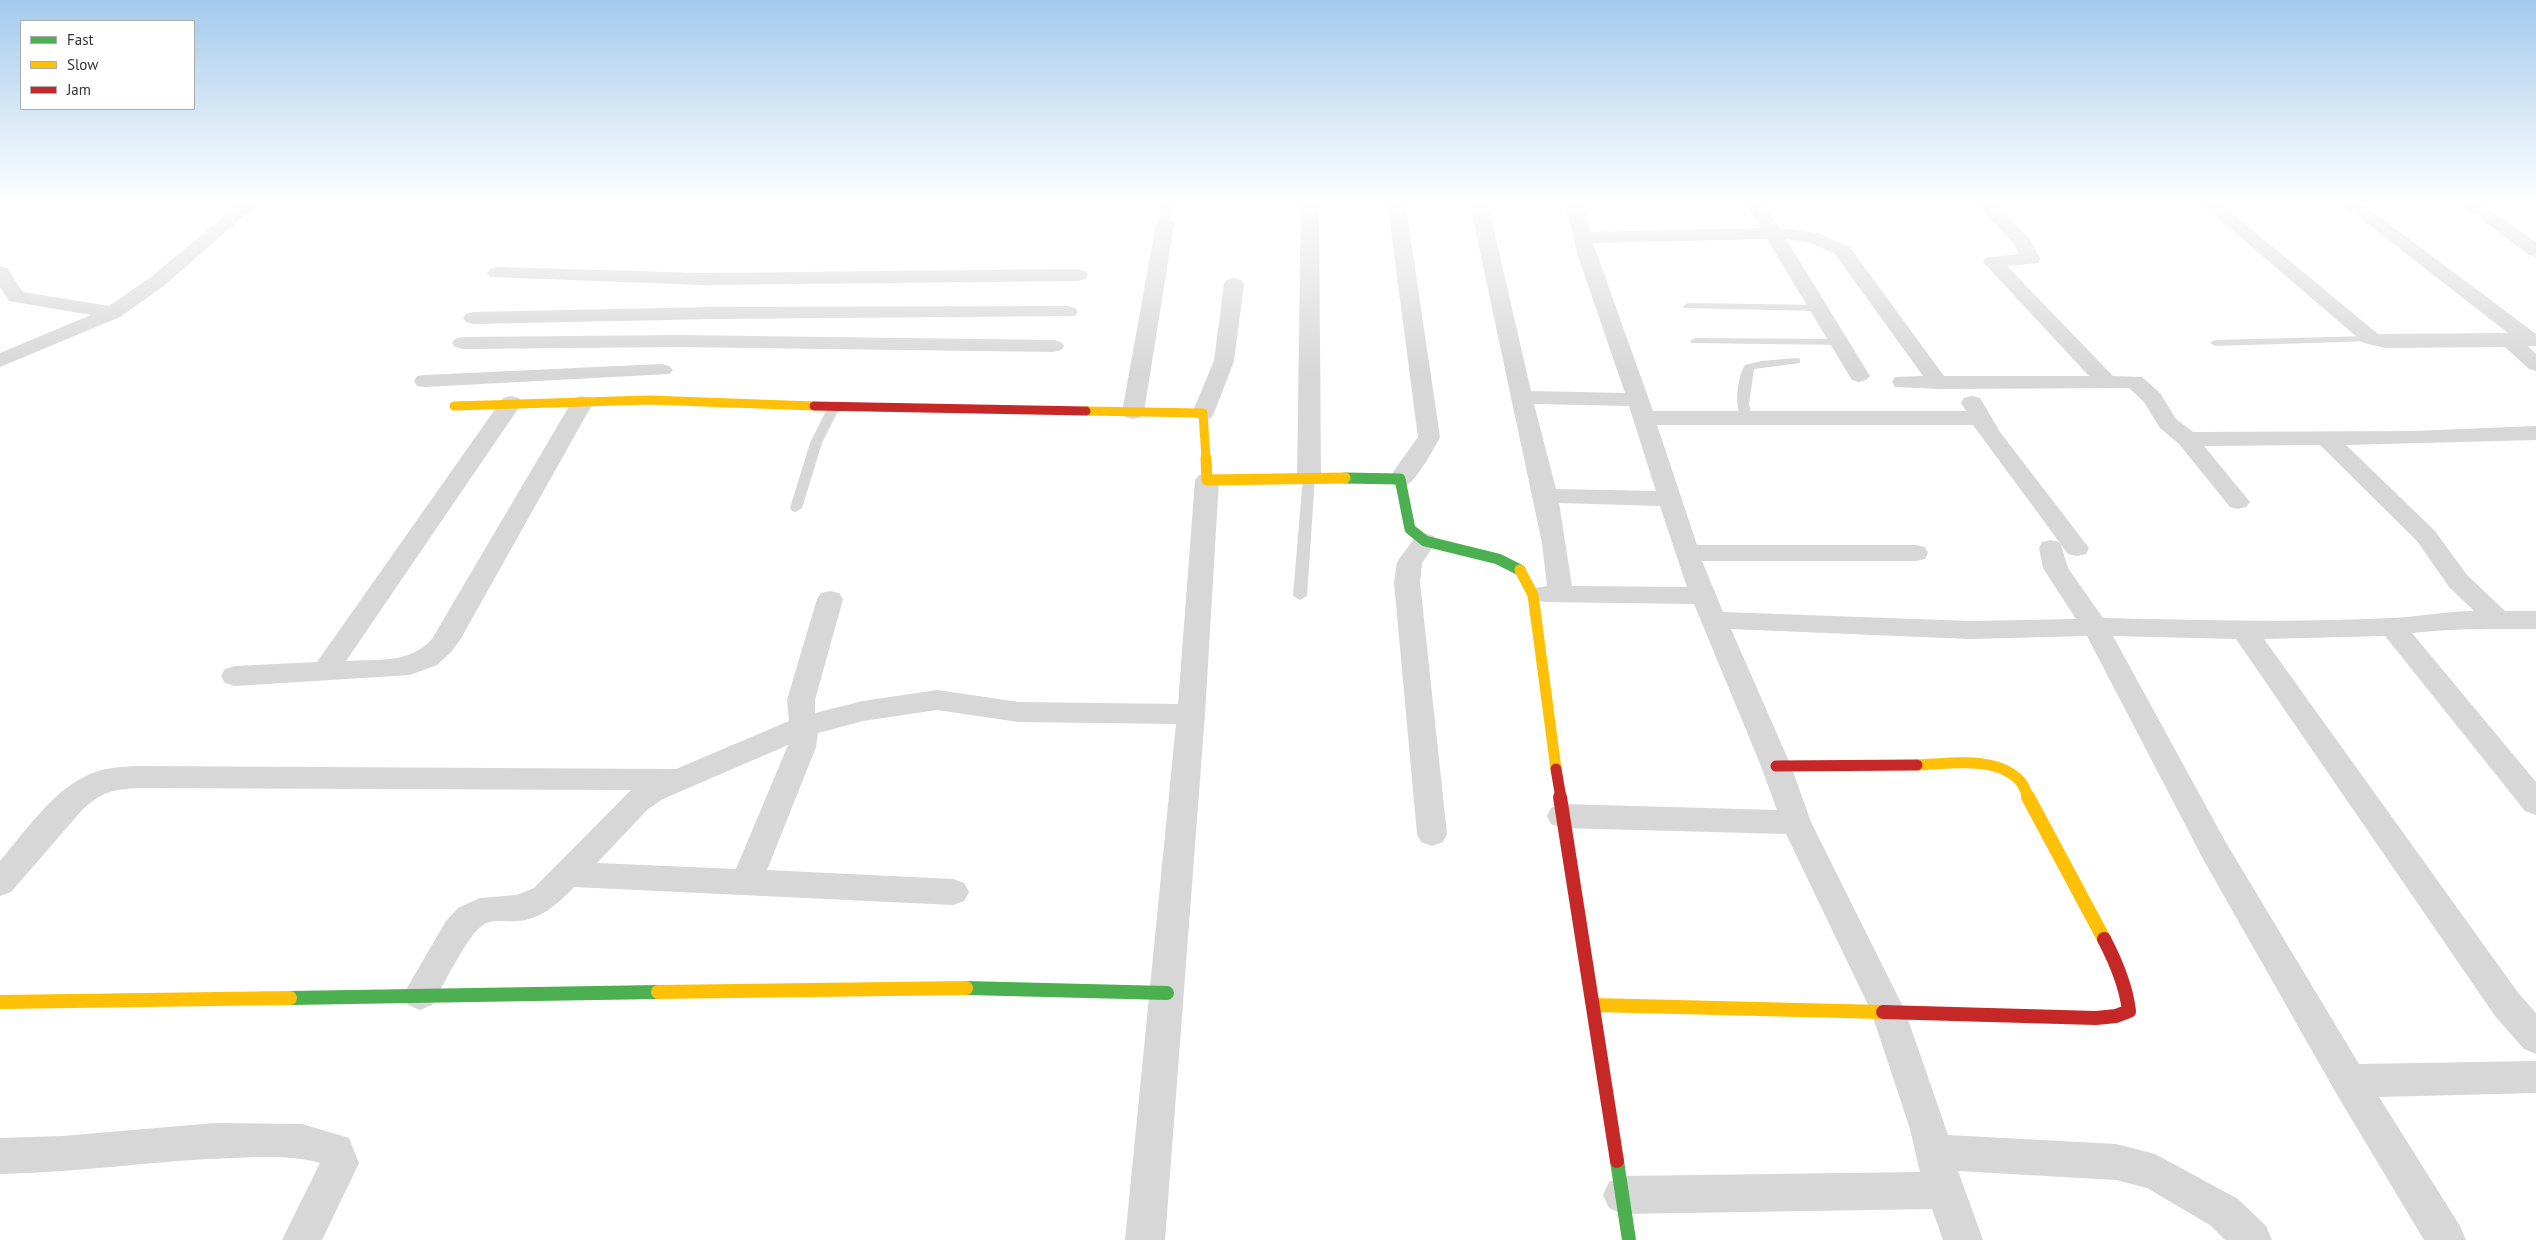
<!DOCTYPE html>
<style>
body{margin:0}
#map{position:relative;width:2536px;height:1240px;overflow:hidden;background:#fff;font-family:"PT Sans",sans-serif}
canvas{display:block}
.legend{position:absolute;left:20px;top:20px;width:175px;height:90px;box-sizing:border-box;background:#fff;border:1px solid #adadad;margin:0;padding:6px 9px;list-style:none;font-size:15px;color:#333}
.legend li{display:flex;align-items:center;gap:10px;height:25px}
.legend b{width:25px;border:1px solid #adadad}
</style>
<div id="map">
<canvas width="2536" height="1240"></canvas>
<ul class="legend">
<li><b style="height:6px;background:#4caf50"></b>Fast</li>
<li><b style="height:6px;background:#ffc107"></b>Slow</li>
<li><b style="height:6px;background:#c62828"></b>Jam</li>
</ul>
</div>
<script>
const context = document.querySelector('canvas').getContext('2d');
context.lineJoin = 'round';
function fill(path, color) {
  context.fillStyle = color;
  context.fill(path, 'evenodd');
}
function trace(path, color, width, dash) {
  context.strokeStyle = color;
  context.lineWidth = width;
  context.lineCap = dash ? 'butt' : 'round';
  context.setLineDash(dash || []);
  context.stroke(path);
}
const lane = new Path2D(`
 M1162,200H1172L1170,224L1165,227L1160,224Z
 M1688,303L1818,305L1823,308L1818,311L1684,308L1683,306Z
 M2371,336L2376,339L2375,341L2215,346L2210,343L2215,340Z
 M1695,338L1839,339L1844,342L1839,345L1691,343L1690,341Z
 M1796,358L1800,359V363L1754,369L1749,404L1752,418L1746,421L1742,420C1734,406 1737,378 1745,365L1761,361Z
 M834,404L840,407L822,443L802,508L796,512L792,511L790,508L810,443L828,407Z
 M1309,473L1315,477L1307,596L1300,600L1293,596L1303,477Z`);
const street = new Path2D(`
 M243,200H262L165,285L120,317L0,367V353L91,315L9,301L0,287V266L7,268L23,292L109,306L151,277Z
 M1301,200H1319L1321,477L1317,482L1309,484L1301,482L1297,477Z
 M1387,200H1405L1440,437C1435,447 1417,479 1408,484C1403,487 1397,485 1392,484L1388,479L1418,437Z
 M1469,200H1487L1531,391L1625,393L1578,256L1564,200H1582L1590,232L1761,228L1744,200H1762L1779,228L1817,233L1849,246L1944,376H2089L1983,262L1985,258L2019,254L2014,244L1974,200H1992L2029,238L2040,259L2038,263L2007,266L2113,376L2142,377L2160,393L2176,419L2193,432L2413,431L2536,426V440L2346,445L2435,531L2467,575L2505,611H2536V629C2494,629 2454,628 2412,633L2536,782V815L2525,811L2385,636L2264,639L2519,994L2536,1013V1054L2524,1049L2495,1016L2236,639L2113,636L2225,841L2359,1064L2536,1061V1093L2379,1097L2460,1226L2466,1240H2424L2336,1093L2203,859L2087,636L1970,639L1731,629L1791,766L1811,822L1905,1011L1948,1135L2116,1144L2155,1154L2238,1199L2266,1226L2272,1240H2225L2210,1225L2147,1188L2116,1180L1958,1171L1983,1240H1943L1932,1209L1622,1214L1609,1208L1603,1195L1609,1182L1622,1176L1920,1172L1910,1129L1871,1011L1786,834L1562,828L1551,824L1547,816L1551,808L1562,804L1777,810L1761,766L1694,604L1544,602L1535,600L1531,594L1535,588L1547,586L1542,543ZM1767,239L1852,380L1859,382L1866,380L1870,376L1786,239L1808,242L1835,254L1923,376L1895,377L1892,382L1895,387L1939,389L2129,388L2144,402L2160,428L2179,444L2230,507L2238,509L2246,507L2250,502L2204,446L2320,445L2417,541L2449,587L2474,611C2446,611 2418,617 2391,618C2295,623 2199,620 2103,618L2068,568L2060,542L2051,540L2042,542L2039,548L2043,568L2076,619L1970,621L1723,612L1702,561H1916L1925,559L1928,553L1925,547L1916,545H1697L1657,425H1973L2068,554L2077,556L2086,554L2089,548L2000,432L1980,398L1972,396L1964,398L1961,403L1966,411H1653L1593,243ZM1534,404L1629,406L1656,491L1556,489ZM1559,503L1660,506L1687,587L1572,586Z
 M2197,200H2216L2378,334L2508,333L2337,200H2357L2536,334V346H2528L2536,354V371L2529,369L2505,347L2385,348L2364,343Z
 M2456,200H2476L2536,242V257L2529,255Z
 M1165,219L1171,220L1174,224L1144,412L1141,417L1133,419L1125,417L1122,412L1156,224L1159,220Z
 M497,267L703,273L1078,269L1085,271L1088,275L1085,279L1078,281L703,285L490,277L487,273L490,269Z
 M1234,278L1241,280L1244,284L1234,361L1214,413L1211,418L1203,420L1195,418L1192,413L1214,361L1224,284L1227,280Z
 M1068,306L1075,308L1078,312L1075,316L714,319L473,324L466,322L463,318L466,314L473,312L714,307Z
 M678,335L1054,340L1061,342L1064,346L1061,350L1054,352L678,347L462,349L455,347L452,343L455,339L462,337Z
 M662,364L669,366L673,370L669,374L425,387L417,386L414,381L417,376L425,375Z
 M511,396L519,398L522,403L346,661C378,659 409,664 432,639L571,403L574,398L582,396L590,398L593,403L460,640L451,652L437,665L410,675L235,686L225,683L221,676L225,669L235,666L317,662L503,398Z
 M1207,473L1215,475L1219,480L1205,714L1165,1240H1125L1176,724L1019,722L937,710L863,721L818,733L816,747L767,870L953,879L964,883L969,892L964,901L953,905L574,887C559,903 540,920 517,921C506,922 492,919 483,925C468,934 442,988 432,1005L420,1010L408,1005L403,995L446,921L458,908L480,898L517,895L534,888L631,790L136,788C111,790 102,792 83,809L11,892L0,896V861C24,833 50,794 84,777C100,768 118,767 136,766L676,769L789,721L787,700L817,599L821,593L830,591L839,593L843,599L815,700V713L863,701L937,690L1019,702L1178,704L1195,480L1199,475ZM788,745L736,869L597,863L648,809L663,799Z
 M1425,533L1434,536L1437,541L1422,563L1420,582L1447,834L1443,842L1432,846L1421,842L1417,834L1394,582L1397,562L1416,536Z
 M215,1123L302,1124L349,1138L359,1163L322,1240H282L320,1163C292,1155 262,1157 233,1158C155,1160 78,1173 0,1174V1138L62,1136Z`);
const fastFar1 = new Path2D(`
 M1345,478L1400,479L1410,529L1425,541L1498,559L1520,570`);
const fast = new Path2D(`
 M966,988L1167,993
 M290,998L658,992
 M1617,1161L1629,1240`);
const slowFar2 = new Path2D(`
 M454,406L649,400L814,406
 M1086,411L1203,413L1206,459`);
const slowFar1 = new Path2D(`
 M1206,458L1207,480L1345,478
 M1520,570L1533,595L1556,769
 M1917,765C1948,764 1996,755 2020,781C2024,785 2026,793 2029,798`);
const slow = new Path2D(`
 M2028,797L2104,939
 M658,992L966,988
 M0,1002L290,998
 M1594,1005L1883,1012`);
const jamFar2 = new Path2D(`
 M814,406L1086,411`);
const jamFar1 = new Path2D(`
 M1776,766L1917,765
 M1556,769L1561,798`);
const jam = new Path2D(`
 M1560,797L1617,1161
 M1883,1012L2096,1018L2116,1016L2129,1011C2126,985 2116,962 2104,939`);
fill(lane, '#d7d7d7');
fill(street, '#d7d7d7');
trace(fastFar1, '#4caf50', 11);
trace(fast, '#4caf50', 14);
trace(slowFar2, '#ffc107', 9);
trace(slowFar1, '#ffc107', 11);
trace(slow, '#ffc107', 14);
trace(jamFar2, '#c62828', 9);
trace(jamFar1, '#c62828', 11);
trace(jam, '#c62828', 14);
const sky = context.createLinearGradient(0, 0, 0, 373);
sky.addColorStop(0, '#a3caec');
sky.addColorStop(0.54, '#fff');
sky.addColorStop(1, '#ffffff00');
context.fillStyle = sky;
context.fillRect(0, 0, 2536, 373);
</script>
